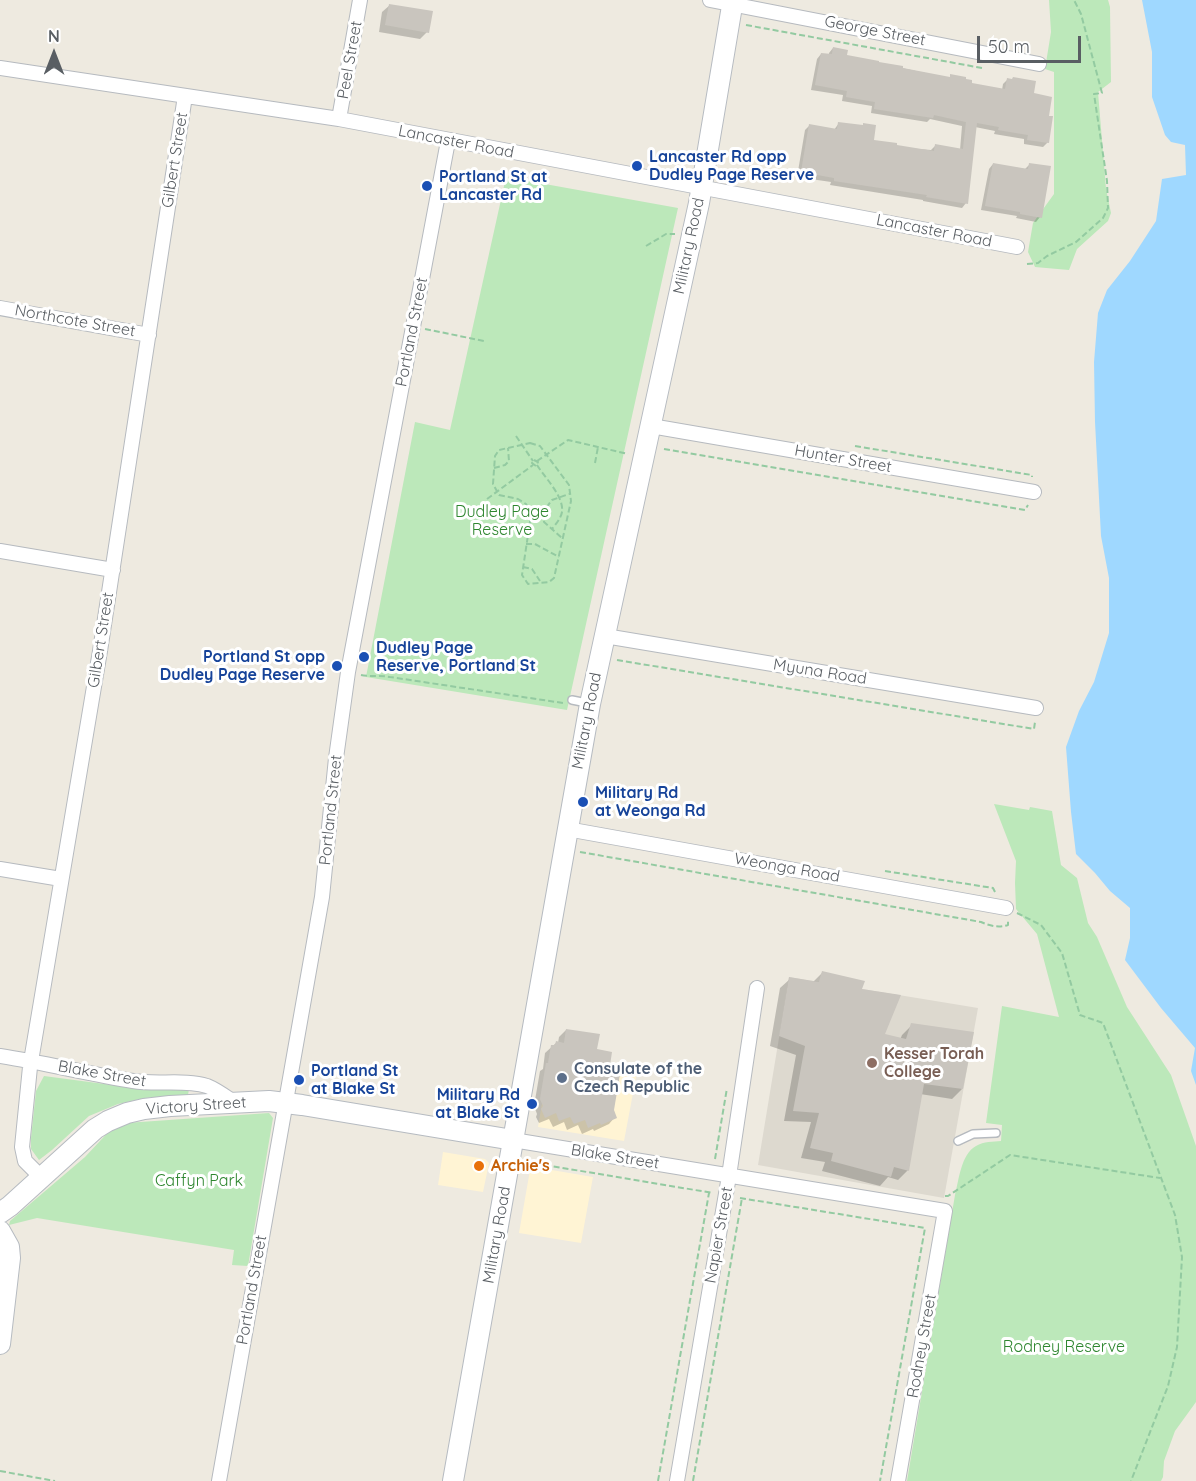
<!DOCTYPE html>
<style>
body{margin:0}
#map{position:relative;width:1196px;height:1481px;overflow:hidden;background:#eeeae0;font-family:Quicksand,sans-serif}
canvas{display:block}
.north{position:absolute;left:24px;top:24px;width:60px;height:60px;-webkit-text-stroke:4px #fff;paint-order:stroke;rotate:0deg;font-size:16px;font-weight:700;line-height:24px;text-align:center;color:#595e63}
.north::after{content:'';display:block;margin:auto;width:21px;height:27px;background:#595e63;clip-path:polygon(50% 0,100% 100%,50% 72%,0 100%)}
.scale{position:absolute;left:977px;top:36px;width:104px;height:27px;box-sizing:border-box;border:3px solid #595e63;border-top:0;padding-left:8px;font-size:18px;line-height:21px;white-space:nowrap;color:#595e63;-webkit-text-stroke:4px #fff;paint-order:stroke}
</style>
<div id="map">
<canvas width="1196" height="1481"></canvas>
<div class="north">N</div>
<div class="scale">50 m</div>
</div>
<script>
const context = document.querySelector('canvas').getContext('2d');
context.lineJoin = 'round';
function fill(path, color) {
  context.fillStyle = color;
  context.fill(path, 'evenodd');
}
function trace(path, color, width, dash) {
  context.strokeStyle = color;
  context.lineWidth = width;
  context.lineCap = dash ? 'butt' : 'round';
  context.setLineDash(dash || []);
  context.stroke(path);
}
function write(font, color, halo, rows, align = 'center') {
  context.font = font + ' Quicksand,sans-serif';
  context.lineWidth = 6;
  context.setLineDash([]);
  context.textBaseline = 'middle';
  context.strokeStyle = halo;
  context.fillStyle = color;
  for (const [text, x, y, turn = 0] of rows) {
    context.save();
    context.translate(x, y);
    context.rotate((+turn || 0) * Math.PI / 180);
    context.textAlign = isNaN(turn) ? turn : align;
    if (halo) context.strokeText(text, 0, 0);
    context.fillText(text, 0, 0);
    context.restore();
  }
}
const commercial = new Path2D(`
 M550,1056L637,1072L624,1141L538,1127Z
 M443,1152L485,1159L489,1163L483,1192L438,1185Z
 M534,1167L593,1177L581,1243L519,1233L530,1170Z`);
const education = new Path2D(`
 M789,977L978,1008L944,1198L758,1165Z`);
const green = new Path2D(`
 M1049,0H1108L1110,7L1111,82L1098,92L1106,189L1111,213L1108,221L1077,249L1069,270L1035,267L1028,252L1033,223L1054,194V72L1045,69L1051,32Z
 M506,177L678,208L567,710L366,677L415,422L450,430Z
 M994,804L1029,810L1030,807L1052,811L1061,865L1077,878L1088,923L1097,937L1127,1007L1171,1075L1196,1146V1402L1175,1431L1164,1461L1163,1477L1161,1481H907L955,1195C959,1180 961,1154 976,1146C984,1141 993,1142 1001,1141L1002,1125L986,1123L1002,1006L1059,1017L1037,934L1016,909L1015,883L1016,861Z
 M44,1076L150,1090L189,1089L188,1095L145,1098L118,1104L89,1116L52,1150L39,1160L31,1149V1138L36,1091Z
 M269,1113L273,1118L248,1266L232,1265L234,1250L37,1218L9,1225L10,1221L85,1157L114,1126L126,1123Z`);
const water = new Path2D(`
 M1142,0H1196V1085L1191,1071L1195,1048L1161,1008L1125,960L1130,938V908L1110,891L1095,873L1076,854L1071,812L1066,747L1079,711L1094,682L1109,633V578L1101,536L1095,422L1094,362L1098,313L1107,290L1130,261L1156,221L1162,179L1186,175L1185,145L1171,142L1165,135L1152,97V52Z`);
const shadow = new Path2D(`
 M390,5L427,32L420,39L379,32L382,12Z
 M833,48L845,56L949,78L951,76L970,84L1002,90L1003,84L1007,80L1032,95L1047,117L1048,142L1043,147L1024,144V139L994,134L995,131L975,127L966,203L962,208L923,201V200L830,185L831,182L797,177L805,130L809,126L834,130L839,123L872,141L895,147L931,150L935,146L960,150L962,126L930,119L927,122L871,113L872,106L842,101L843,95L811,90L817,59L821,54L829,55V53Z
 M993,164L1025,169L1030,164L1040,217L1036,222L1016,218L1017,216L981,210L989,169Z
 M822,973L861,990L883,1035L900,1040L902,1035L912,1025L962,1089L952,1099L920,1094L908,1170L898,1180L888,1177L880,1186L822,1171L825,1162L801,1158L811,1122L784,1121L796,1055L770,1046L780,988L790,979L813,982Z
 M566,1030L596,1051L607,1073L612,1110L615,1117L609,1124L594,1131L593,1129L582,1134L578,1125L567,1130L564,1122L553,1127L549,1119L539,1123L536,1117L537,1114L534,1106L540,1071L543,1069L545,1053L556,1043H558L559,1037Z`);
const building = new Path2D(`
 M389,4L433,11L429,33L385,25Z
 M833,47L848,50L847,55L879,61V62L903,66V68L950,77V74L966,77V79L972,80V83L1005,89L1007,78L1012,79L1013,77L1036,81L1034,93L1052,97L1049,116H1053L1049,143L1027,140L1028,135L998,130L999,127L977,123L968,204L926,197L927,195L834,181V178L801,172L809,124L837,129L838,122L863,125V123L876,125L874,140L897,143V145L934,151L935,144L963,149L966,122L934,115L933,118L874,109L875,102L846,97L847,91L815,85L821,53L832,54Z
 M993,163L1028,169L1029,163L1051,166L1042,218L1020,214V212L985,206Z
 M822,971L865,981L862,989L901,995L885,1034L906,1039L911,1023L974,1032L963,1089L924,1084L909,1171L894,1167L891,1177L831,1161L833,1153L810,1148L819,1113L793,1111L805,1046L779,1036L789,977L819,982Z
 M566,1029L600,1034L597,1049L612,1052L609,1072L620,1074L614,1110L617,1118L601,1125L600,1123L588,1128L585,1120L574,1124L570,1117L559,1121L556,1113L545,1118L541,1109L543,1106L540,1099L546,1063H548L551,1045H555L556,1041L564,1043Z`);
const path = new Path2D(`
 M746,25L982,68
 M646,246L666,234H675
 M1027,264L1038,263L1047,256L1076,242L1103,218L1108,208L1107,181L1094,94L1102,93L1081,14L1074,0
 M425,329L484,341
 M516,436L533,461
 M530,443L540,446L569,485L571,501L554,578L549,582L528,584L522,575L531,515L526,504L518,499L499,495L493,484L495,456L499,450Z
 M855,446L1032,475V477
 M664,449L1025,510L1028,505
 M534,460L538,462L536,466L532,463Z
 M537,461L568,440L628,454
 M595,463L598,447
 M537,465C545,478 564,496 562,512C561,518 556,524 552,529
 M494,468L505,465L509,461L508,448
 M487,499L533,465
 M543,512L544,522L563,539
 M531,515L543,512L552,500L569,494
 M526,544H535L559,557
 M523,567L532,569L540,581
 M617,660L1034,729L1035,722
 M361,675C370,677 380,675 390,677L563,703
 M580,852L981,922C990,926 999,928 1008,925V921
 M885,871L993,888L995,892
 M1017,913L1041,925L1062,953L1080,1015L1103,1023L1175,1215L1182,1257L1177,1347L1168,1386L1131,1481
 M715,1159L727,1088
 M527,1162L713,1193
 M945,1196H948L1010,1155L1160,1178
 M740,1198L925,1228L880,1481
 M0,1471L55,1481
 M658,1481L709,1193
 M693,1481L742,1198`);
const lane = new Path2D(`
 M572,700L587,703
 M958,1141L973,1134L996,1133`);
const street = new Path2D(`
 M710,0L1039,64
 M0,68L339,119L1017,247
 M339,119L360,0
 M0,308L149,335
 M651,426L1034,492
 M0,551L113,570
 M605,636L1036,708
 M567,829L1006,908
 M0,869L61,879
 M0,1056C45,1063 89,1074 133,1081C157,1085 185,1079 207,1086C217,1090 226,1097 235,1103
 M513,1140L945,1211L898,1481
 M41,1177L25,1161L22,1147L30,1067L100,651L185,96
 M219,1481L322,897L336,758L348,672L448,141
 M677,1481L729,1176L757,988`);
const secondary = new Path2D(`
 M0,1213L10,1206L95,1129L108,1121L127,1113L144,1109L170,1106L269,1101L302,1105L513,1140
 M0,1231L9,1247L10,1258L0,1344
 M453,1481L590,704L699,203L733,0`);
const markers = [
 [637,166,6,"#1a4fb4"],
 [427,186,6,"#1a4fb4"],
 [364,657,6,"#1a4fb4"],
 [337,666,6,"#1a4fb4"],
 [583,802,6,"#1a4fb4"],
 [872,1063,6,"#8d6e63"],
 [562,1078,6,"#5c6f8a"],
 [299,1080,6,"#1a4fb4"],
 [532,1104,6,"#1a4fb4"],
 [479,1166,6,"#e8710a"]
];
const streetNames = [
 ["George Street",875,31,11],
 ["Peel Street",350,60,-80],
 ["Lancaster Road",456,142,11],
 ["Gilbert Street",175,160,-81],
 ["Lancaster Road",934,231,11],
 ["Military Road",689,246,-78],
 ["Northcote Street",75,321,10],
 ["Portland Street",412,332,-79],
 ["Hunter Street",843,459,10],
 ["Gilbert Street",101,640,-81],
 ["Myuna Road",820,672,9],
 ["Military Road",587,721,-79],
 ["Portland Street",331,810,-84],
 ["Weonga Road",787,868,10],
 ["Blake Street",102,1074,10],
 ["Victory Street",196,1106,-4],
 ["Blake Street",615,1157,9],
 ["Military Road",497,1235,-80],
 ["Napier Street",719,1235,-80],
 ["Portland Street",252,1290,-80],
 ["Rodney Street",922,1346,-80]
];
const transitNames = [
 ["Lancaster Rd opp",649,157],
 ["Dudley Page Reserve",649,175],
 ["Portland St at",439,177],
 ["Lancaster Rd",439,195],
 ["Dudley Page",376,648],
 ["Reserve, Portland St",376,666],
 ["Portland St opp",325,657,"right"],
 ["Dudley Page Reserve",325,675,"right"],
 ["Military Rd",595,793],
 ["at Weonga Rd",595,811],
 ["Portland St",311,1071],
 ["at Blake St",311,1089],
 ["Military Rd",520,1095,"right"],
 ["at Blake St",520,1113,"right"]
];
const parkNames = [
 ["Dudley Page",502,512],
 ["Reserve",502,530],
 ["Caffyn Park",199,1181],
 ["Rodney Reserve",1064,1347]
];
const educationNames = [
 ["Kesser Torah",884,1054],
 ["College",884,1072]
];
const serviceNames = [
 ["Consulate of the",574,1069],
 ["Czech Republic",574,1087]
];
const foodNames = [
 ["Archie's",491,1166]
];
fill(commercial, '#fff4d4');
fill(education, '#ddd9cf');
fill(green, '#bce8ba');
fill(water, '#9fd8ff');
fill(shadow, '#0003');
fill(building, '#c9c5be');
trace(lane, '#b6babf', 10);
trace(street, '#b6babf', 16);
trace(secondary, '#b6bbc1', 22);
trace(path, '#93caa1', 2, [6, 3]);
trace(lane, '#fff', 7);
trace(street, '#fff', 14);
trace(secondary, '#fff', 20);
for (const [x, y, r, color] of markers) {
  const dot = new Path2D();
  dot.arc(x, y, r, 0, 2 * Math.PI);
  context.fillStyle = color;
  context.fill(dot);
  trace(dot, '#fff', 2);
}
write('16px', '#595e63', '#fff', streetNames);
write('bold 16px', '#164399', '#fff', transitNames, 'left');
write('16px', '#2e862f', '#fff', parkNames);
write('bold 16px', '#785e54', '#fff', educationNames, 'left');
write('bold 16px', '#4e5e75', '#fff', serviceNames, 'left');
write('bold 16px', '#c56008', '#fff', foodNames, 'left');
</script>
